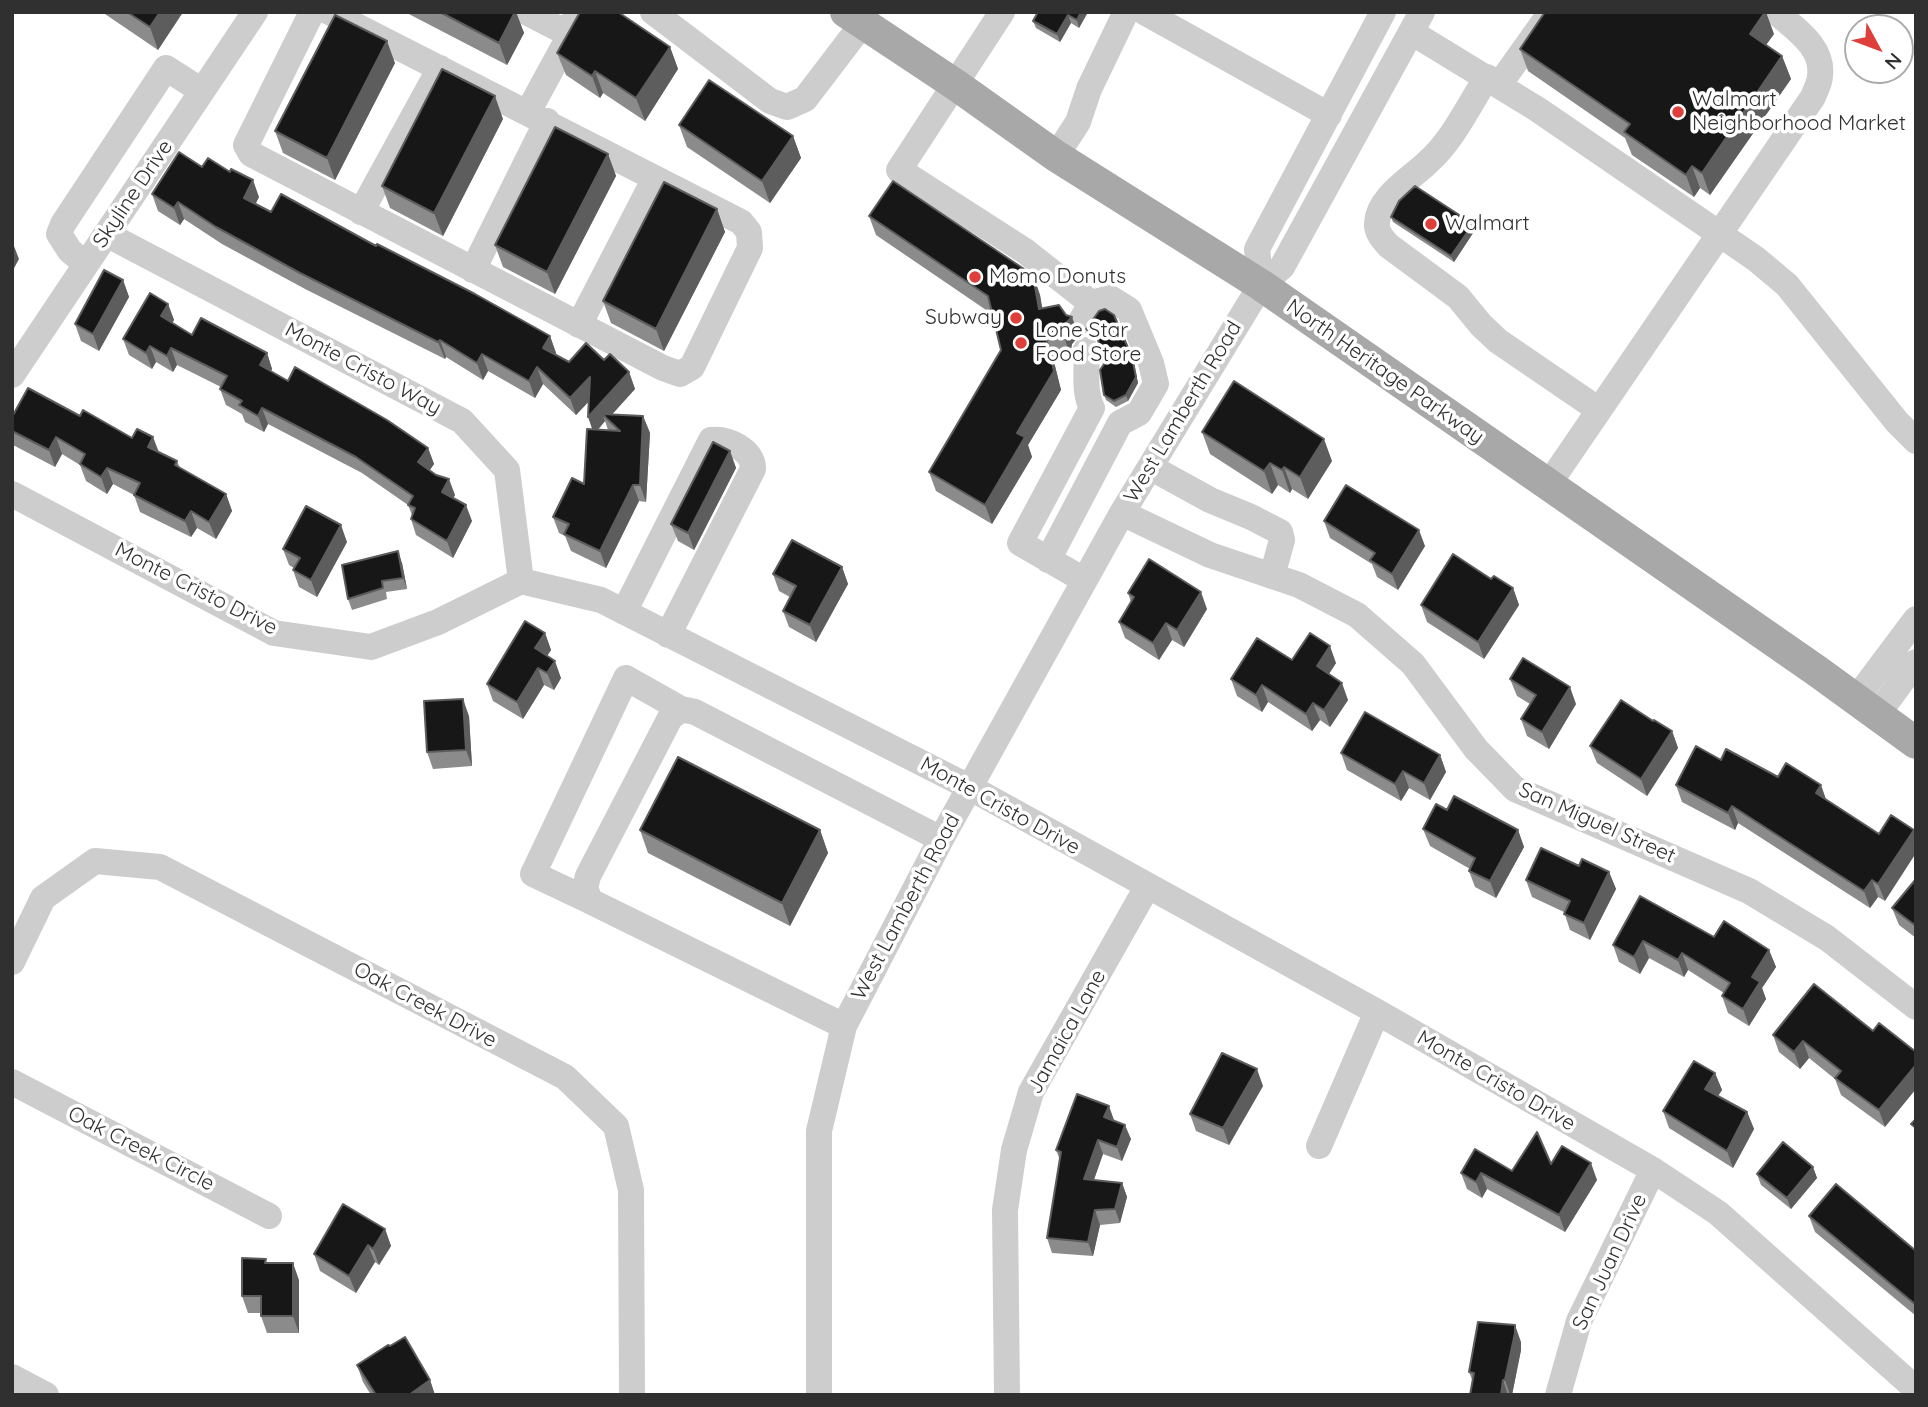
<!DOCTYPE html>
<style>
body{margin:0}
#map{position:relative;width:1928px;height:1407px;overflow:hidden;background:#fff;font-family:Quicksand,sans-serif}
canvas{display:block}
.frame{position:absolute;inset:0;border:14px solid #303030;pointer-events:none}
.north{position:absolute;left:1844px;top:14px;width:70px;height:70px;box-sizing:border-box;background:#fff;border:2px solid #acacac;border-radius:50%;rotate:131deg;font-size:19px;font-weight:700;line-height:28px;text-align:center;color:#303030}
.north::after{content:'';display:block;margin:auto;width:24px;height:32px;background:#df3f3b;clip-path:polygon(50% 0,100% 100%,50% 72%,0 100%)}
</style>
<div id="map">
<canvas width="1928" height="1407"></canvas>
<div class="frame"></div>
<div class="north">N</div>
</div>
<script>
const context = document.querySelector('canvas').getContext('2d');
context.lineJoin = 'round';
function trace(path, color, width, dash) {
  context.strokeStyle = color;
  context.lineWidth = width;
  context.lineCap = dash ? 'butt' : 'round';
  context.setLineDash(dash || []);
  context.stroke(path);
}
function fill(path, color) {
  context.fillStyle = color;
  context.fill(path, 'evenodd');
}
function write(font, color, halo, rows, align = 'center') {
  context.font = font + ' Quicksand,sans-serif';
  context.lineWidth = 7;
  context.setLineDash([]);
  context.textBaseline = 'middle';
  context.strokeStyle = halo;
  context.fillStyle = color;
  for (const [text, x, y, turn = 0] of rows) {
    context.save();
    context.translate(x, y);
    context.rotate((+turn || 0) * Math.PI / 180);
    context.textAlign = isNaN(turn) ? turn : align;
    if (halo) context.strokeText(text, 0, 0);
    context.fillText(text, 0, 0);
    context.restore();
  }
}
const minor = new Path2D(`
 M312,12L246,145L251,154L663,368L680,374L692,367L750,248L749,232L741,222L329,12
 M526,12L561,30L576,22L582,14
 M653,12L770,101L787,107L805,99L863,23
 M1002,12L899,170L1025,251L1091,303L1081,321
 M1144,12L1329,115
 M1411,32L1537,109L1756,259L1787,285L1897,422L1916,441
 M1487,77C1469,105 1453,140 1428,162C1412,178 1378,197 1377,223C1376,232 1383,240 1389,246L1458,297L1481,325L1498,341L1599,410
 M1499,85L1551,12
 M528,112L576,24
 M1056,156L1078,122L1089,89L1126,12
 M361,212L440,68
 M106,234L462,421L507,470L521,581
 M86,264L70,251L59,234L63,224L166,68L202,91
 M473,270L547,121
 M1261,285L1257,249L1383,12
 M579,325L655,178
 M12,375L255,12
 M1150,467L1210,500L1251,517L1280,532L1282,540L1272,576
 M1548,485L1813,97C1815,91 1820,83 1820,76C1824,47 1795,29 1776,12
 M12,494L274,633L371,647L438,622L521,581L601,600L969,787L1377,1012L1653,1170L1718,1213L1916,1389
 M1122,513L1210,555L1299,585L1357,615L1413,664L1476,749L1515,789L1749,891L1827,938L1916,1007
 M1048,560L1120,423L1139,413L1156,384L1151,363L1129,310L1110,298L1091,303
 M1084,580L1020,543L1092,408C1083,391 1088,370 1086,350
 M624,612L711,440C727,438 754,450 753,469L668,635
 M1856,699L1916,619
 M1877,715L1916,662
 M590,901L533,874L626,678L681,709
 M12,962L43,898L95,861L160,867L565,1077L616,1126L631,1190L632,1395
 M844,1026L590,901L585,888L588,876L670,718L681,709L695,712L941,839
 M12,1082L269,1216
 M1319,1146L1377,1012
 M12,1377L46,1395
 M819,1395V1131L844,1026L941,839L1122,513L1261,285L1282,267L1422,12
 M1007,1395L1005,1210L1014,1150L1031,1092L1147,887
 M1558,1395L1579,1321L1653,1170`);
const major = new Path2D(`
 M846,12L956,85L1056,156L1261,285L1817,671L1916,743`);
const wall = new Path2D(`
 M102,12H183L158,50Z
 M405,12H516L524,33L507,65Z
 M1038,12H1088L1079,28L1071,23L1060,42L1036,28L1033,21Z
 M1774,34L1766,45L1782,56L1791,79L1710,195L1700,188L1694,197L1632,155L1625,138L1528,71L1520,49Z
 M670,47L678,69L645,121L603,93L600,98L566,75L557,53Z
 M395,63L335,180L283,153L275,131Z
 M503,119L443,236L390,208L382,186Z
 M679,125L793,136L801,158L770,203L687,147Z
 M608,154L616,176L555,294L503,267L495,245Z
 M202,167L259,197L255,204L271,212L376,246L550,336L556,353L555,355L569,362L604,360L629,372L635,389L612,414L643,416L650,433L646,502L639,501L606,568L571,551L565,536L559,533L553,517L584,484L592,429L588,402L576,415L543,384L535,398L488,371L483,380L446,357L445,359L307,290L222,244L184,219L180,225L158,211L152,194ZM605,421L608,430H598Z
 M717,209L725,232L664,351L611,323L603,301Z
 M869,216L1033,275L1040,295L1042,309L1079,336L1072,344L1070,354L1053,358L1061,390L1028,445L1032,457L992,524L936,491L929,472L1001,350L992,314L876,235Z
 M1391,217L1473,224L1475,230L1454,262L1393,222Z
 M123,280L129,297L99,351L81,341L75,324Z
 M168,304L174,320L172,323L192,335L267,353L272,369L271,371L288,381L428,448L434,464L430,470L455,495L453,498L472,521L453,558L416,535L411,519L412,515L408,505L362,473L268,424L264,432L245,422L242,414L226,405L220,389L221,387L177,365L173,372L156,362L152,369L129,355L123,339Z
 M1099,311L1134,363L1138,383L1128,401L1116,407L1106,400L1104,395V364L1099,341L1088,335L1086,329Z
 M80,416L132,438L153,437L159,452L177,461L180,468L226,494L232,511L216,539L197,528L191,537L140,512L134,495L113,484L107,494L86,481L80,465L62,454L55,467L13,445L12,417Z
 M1202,432L1332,461L1308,499L1292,489L1290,493L1278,485L1272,494L1210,454Z
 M730,451L736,468L694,550L678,541L671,524Z
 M1324,521L1425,546L1398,590L1377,577L1372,564L1330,538Z
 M347,542L317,597L299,587L293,570L294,568L289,565L283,549Z
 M402,563L407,589L386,592L387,599L352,610L348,599Z
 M842,567L848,584L816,642L789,627L783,611L790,597L779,591L773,574Z
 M1491,579L1513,588L1519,605L1484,659L1427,622L1421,605Z
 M1128,593L1207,609L1184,647L1172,640L1159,660L1125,638L1119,622L1131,602Z
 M545,633L551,650L547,656L561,678L554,690L544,685L523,719L493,701L487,684Z
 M1292,660L1336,663L1329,674L1348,700L1330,727L1320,720L1312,731L1268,702L1262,712L1237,696L1231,679Z
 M1510,679L1576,704L1549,749L1527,736L1521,719L1530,704L1517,696Z
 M469,716L472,766L433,769L427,752Z
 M1653,721L1672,731L1678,748L1647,796L1597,763L1590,746Z
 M1341,753L1440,755L1446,772L1430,800L1409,788L1401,801L1347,770Z
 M1721,760L1778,777L1879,834L1885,901L1878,897L1870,908L1738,823L1735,830L1682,802L1676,785Z
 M1423,829L1518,830L1524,847L1496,898L1475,887L1469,871L1470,869L1430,846Z
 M640,830H820L828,853L790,926L648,853Z
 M1609,872L1616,889L1590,940L1570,930L1564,912L1532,897L1526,880Z
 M1916,879V938L1899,925L1892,908Z
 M1640,896L1714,937L1769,950L1776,967L1762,988L1766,999L1749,1026L1728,1013L1722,996L1724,993L1688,970L1684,977L1649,958L1640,974L1619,962L1613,945Z
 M1873,1031L1885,1127L1841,1095L1835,1079L1809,1058L1800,1069L1779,1052L1773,1035Z
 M1715,1073L1722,1090L1718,1096L1747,1112L1754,1129L1733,1168L1669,1128L1663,1111Z
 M1263,1086L1229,1145L1196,1131L1190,1114Z
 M1114,1120L1131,1139L1122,1161L1103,1154L1094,1180L1122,1183L1127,1197L1120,1223L1100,1225L1093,1256L1052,1253L1047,1238L1060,1160L1056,1150Z
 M1551,1164L1597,1180L1565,1232L1487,1189L1482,1198L1467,1189L1461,1173L1512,1171Z
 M1813,1167L1817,1178L1791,1209L1761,1185L1757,1174Z
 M1809,1216L1916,1251V1316L1815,1232Z
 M385,1229L391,1246L379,1265L375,1262L356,1293L320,1271L314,1254Z
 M267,1263L299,1280V1333H267L261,1316V1313H248L242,1296Z
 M1521,1342V1350L1512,1395H1470L1473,1382L1469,1372Z
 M357,1365L430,1380L435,1395H371L363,1382Z`);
const shadedWall = new Path2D(`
 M160,12H183L158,50L150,27Z
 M515,12H516L524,33L507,65L499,43Z
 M1081,12H1088L1079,28L1077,20Z
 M1766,12L1774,34L1758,56L1750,34Z
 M1068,15L1071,23L1060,42L1057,34Z
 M387,41L395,63L335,180L327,158Z
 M670,47L678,69L645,121L636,98Z
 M1782,56L1791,79L1710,195L1702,173Z
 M595,71L603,93L600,98L592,76Z
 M495,96L503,119L443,236L434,213Z
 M793,136L801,158L770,203L762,181Z
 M608,154L616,176L555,294L547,272Z
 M1692,166L1700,188L1694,197L1686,175Z
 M253,180L259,197L250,215L244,198Z
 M178,202L184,219L180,225L174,208Z
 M717,209L725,232L664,351L656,329Z
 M1473,224L1475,230L1454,262L1451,256Z
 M12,241L19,259L12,272Z
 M1033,275L1040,295L1046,329L1039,309Z
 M123,280L129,297L99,351L93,334Z
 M168,304L174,320L167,332L161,316Z
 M1072,317L1079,336L1072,344L1070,354L1063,334L1065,324Z
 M550,336L556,353L549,365L543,348Z
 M1046,338L1053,358L1061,390L1028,445L1032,457L992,524L985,505L1017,433Z
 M440,340L446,357L445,359L438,342Z
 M150,346L156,362L152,369L146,353Z
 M171,348L177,365L173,372L167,356Z
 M267,353L272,369L266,381L260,365Z
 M482,354L488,371L483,380L477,363Z
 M1132,357L1138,383L1128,401L1126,395Z
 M537,367L543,384L535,398L529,381Z
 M629,372L635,389L608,419L602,414L605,421L594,434L588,417Z
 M590,377L596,394L576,415L570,398Z
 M262,408L268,424L264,432L258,416Z
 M643,416L650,433L646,502L640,485Z
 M56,437L62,454L55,467L49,450Z
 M153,437L159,454L148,447Z
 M1324,439L1332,461L1308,499L1300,477Z
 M428,448L434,464L424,478L418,462Z
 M730,451L736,468L694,550L688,533Z
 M1270,463L1278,485L1272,494L1264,471Z
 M1284,467L1292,489L1290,493L1282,470Z
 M107,468L113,484L107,494L101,477Z
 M449,479L455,495L448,508L442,492Z
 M633,485L639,501L606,568L600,551Z
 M226,494L232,511L216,539L209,522Z
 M466,505L472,521L453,558L447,541Z
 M191,511L197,528L191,537L185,521Z
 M341,525L347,542L317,597L311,580Z
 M1419,530L1425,546L1398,590L1392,574Z
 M398,551L402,563L407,589L403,578Z
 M842,567L848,584L816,642L810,625Z
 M1513,588L1519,605L1484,659L1478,642Z
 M1201,592L1207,609L1184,647L1177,630Z
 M1166,623L1172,640L1159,660L1153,643Z
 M545,633L551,650L541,665L535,648Z
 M1330,646L1336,663L1323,683L1317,666Z
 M555,661L561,678L554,690L547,673Z
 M538,668L544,685L523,719L517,702Z
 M1342,683L1348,700L1330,727L1324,710Z
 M1262,685L1268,702L1262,712L1256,695Z
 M1570,687L1576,704L1549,749L1542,732Z
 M463,699L469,716L472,766L466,750Z
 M1313,703L1320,720L1312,731L1306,714Z
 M1672,731L1678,748L1647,796L1641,779Z
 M1440,755L1446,772L1430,800L1424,783Z
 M1403,771L1409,788L1401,801L1395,784Z
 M1821,785L1827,802L1816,793Z
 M1732,806L1738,823L1735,830L1728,813Z
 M820,830L828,853L790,926L782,903Z
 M1518,830L1524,847L1496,898L1490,881Z
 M1914,830L1916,836V853L1885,901L1878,884Z
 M1609,872L1616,889L1590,940L1584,923Z
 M1872,880L1878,897L1870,908L1864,891Z
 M1643,941L1649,958L1640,974L1634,957Z
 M1769,950L1776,967L1762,988L1766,999L1749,1026L1743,1009L1752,977Z
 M1682,953L1688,970L1684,977L1678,960Z
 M1803,1041L1809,1058L1800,1069L1794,1052Z
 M1916,1065V1089L1885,1127L1879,1110Z
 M1257,1069L1263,1086L1229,1145L1223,1128Z
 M1715,1073L1722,1090L1711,1106L1705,1089Z
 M1109,1106L1114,1120L1109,1132L1104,1117Z
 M1747,1112L1754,1129L1733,1168L1727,1151Z
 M1125,1125L1131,1139L1122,1161L1117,1147Z
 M1098,1140L1103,1154L1089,1193L1084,1179Z
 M1591,1163L1597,1180L1565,1232L1559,1215Z
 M1813,1167L1817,1178L1791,1209L1787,1198Z
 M1481,1173L1487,1189L1482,1198L1476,1182Z
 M1122,1183L1127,1197L1120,1223L1115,1209Z
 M1095,1210L1100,1225L1093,1256L1088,1242Z
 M385,1229L391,1246L379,1265L373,1249Z
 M368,1245L375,1262L356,1293L349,1276Z
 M293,1263L299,1280V1333L293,1316Z
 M1515,1325L1521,1342V1350L1512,1395H1510L1505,1380Z
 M430,1380L435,1395H409Z
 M1503,1380L1508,1395H1501Z`);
const building = new Path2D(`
 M127,12H160L150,27Z
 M440,12H515L499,43Z
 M580,12H618L670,47L636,98L595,71L592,76L557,53Z
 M1038,12H1081L1077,20L1068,15L1057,34L1033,21Z
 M1545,12H1765L1750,34L1782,56L1702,173L1692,166L1686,175L1624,132L1630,124L1520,49Z
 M335,15L387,41L327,158L275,131Z
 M442,69L495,96L434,213L382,186Z
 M709,80L793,136L762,181L679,125Z
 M555,127L608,154L547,272L495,245Z
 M179,152L202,167L208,158L230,172L231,169L253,180L244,198L271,212L281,194L376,246L377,244L475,294L550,336L543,348L569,362L586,343L604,360L610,354L629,372L588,417L590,377L570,398L537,367L529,381L482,354L477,363L440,340L438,342L300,273L216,227L178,202L174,208L152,194Z
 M893,181L1033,275L1039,309L1059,305L1066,315L1072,317L1065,324L1063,334L1046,338L1054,371L1017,433L1025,437L985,505L929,472L1001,350L988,296L869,216Z
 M664,182L717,209L656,329L603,301Z
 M1415,186L1473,224L1451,256L1391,217L1399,201Z
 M104,270L123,280L93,334L75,324Z
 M150,293L168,304L161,316L192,335L201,318L267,353L260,365L288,381L295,367L387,420L428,448L418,462L436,475L449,479L442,492L466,505L447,541L411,519L415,508L408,505L413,496L356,457L262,408L258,416L239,405L242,401L220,389L227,376L171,348L167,356L150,346L146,353L123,339Z
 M1105,309L1114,315L1132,357L1136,377L1126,395L1114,401L1104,395L1100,370L1104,364L1097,336L1086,329L1099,311Z
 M1234,381L1324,439L1300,477L1284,467L1282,470L1270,463L1264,471L1202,432Z
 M28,388L80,416L83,410L132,438L137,429L153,437L148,447L177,461L175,465L226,494L209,522L191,511L185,521L134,495L140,483L107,468L101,477L80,464L85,454L56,437L49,450L12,431V417Z
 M602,414L643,416L640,485H633L600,551L564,534L569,524L553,517L572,478L584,484L587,429L620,431Z
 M713,442L730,451L688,533L671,524Z
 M1346,485L1419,530L1392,574L1370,560L1375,553L1324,521Z
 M306,506L341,525L311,580L293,570L300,558L283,549Z
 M792,540L842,567L810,625L783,611L796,586L773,574Z
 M398,551L403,578L382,581L383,588L348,599L342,565Z
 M1453,554L1491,579L1494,576L1513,588L1478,642L1421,605Z
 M1149,559L1201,592L1177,630L1166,623L1153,643L1119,622L1134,597L1128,593Z
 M525,621L545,633L535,648L555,661L547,673L538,668L517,702L487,684Z
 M1310,633L1330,646L1317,666L1342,683L1324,710L1313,703L1306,714L1262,685L1256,695L1231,679L1257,638L1292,660Z
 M1523,658L1570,687L1542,732L1521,719L1536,695L1510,679Z
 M463,699L466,750L427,752L424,701Z
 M1621,700L1653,721L1654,720L1672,731L1641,779L1590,746Z
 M1365,712L1440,755L1424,783L1403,771L1395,784L1341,753Z
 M1696,746L1721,760L1726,749L1778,777L1786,763L1821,785L1816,793L1879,834L1891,815L1914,830L1878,884L1872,880L1864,891L1732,806L1728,813L1676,785Z
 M678,757L820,830L782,903L640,830Z
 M1454,796L1518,830L1490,881L1469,871L1475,858L1423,829L1436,804L1447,810Z
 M1541,848L1579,866L1582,859L1609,872L1584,923L1564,914L1570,901L1526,880Z
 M1916,879V926L1892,908Z
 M1640,896L1714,937L1724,921L1769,950L1752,977L1760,982L1743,1009L1722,996L1730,983L1682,953L1678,960L1643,941L1634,957L1613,945Z
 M1814,984L1873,1031L1879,1023L1916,1052V1065L1879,1110L1835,1078L1841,1071L1803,1041L1794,1052L1773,1035Z
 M1222,1053L1257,1069L1223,1128L1190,1114Z
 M1694,1061L1715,1073L1705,1089L1747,1112L1727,1151L1663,1111Z
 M1077,1094L1109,1106L1104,1117L1125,1125L1117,1147L1098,1140L1084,1179L1122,1183L1115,1209L1095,1210L1088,1242L1047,1238L1061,1152L1056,1150Z
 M1916,1119V1128L1911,1124Z
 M1537,1132L1551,1164L1562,1146L1591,1163L1559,1215L1481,1173L1476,1182L1461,1173L1475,1149L1512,1171Z
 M1783,1142L1813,1167L1787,1198L1757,1174Z
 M1836,1184L1916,1251V1305L1809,1216Z
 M343,1204L385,1229L373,1249L368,1245L349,1276L314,1254Z
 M242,1258L266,1259L265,1263H293V1316H261V1296H242Z
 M1478,1322L1515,1325V1333L1505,1380H1503L1501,1395H1470L1474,1373L1469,1372Z
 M405,1337L430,1380L409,1395H376L357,1365L388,1345L390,1346Z`);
const markers = [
 [1678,112,7,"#df3f3b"],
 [1431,224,7,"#df3f3b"],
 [975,277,7,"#df3f3b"],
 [1016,318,7,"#df3f3b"],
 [1021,343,7,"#df3f3b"]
];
const poiNames = [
 ["Walmart",1692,100],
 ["Neighborhood Market",1692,124],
 ["Walmart",1445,224],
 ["Momo Donuts",989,277],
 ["Subway",1002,318,"right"],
 ["Lone Star",1035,331],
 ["Food Store",1035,355]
];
const streetNames = [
 ["Skyline Drive",133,194,-56],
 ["Monte Cristo Way",363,369,28],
 ["North Heritage Parkway",1385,372,35],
 ["West Lamberth Road",1183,412,-59],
 ["Monte Cristo Drive",196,589,27],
 ["Monte Cristo Drive",1000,806,29],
 ["San Miguel Street",1597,823,24],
 ["West Lamberth Road",906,907,-62],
 ["Oak Creek Drive",425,1005,28],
 ["Jamaica Lane",1067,1032,-61],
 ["Monte Cristo Drive",1496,1081,30],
 ["Oak Creek Circle",141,1149,27],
 ["San Juan Drive",1610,1262,-65]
];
trace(minor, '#cdcdcd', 26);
trace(major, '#a8a8a8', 32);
fill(wall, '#8b8b8b');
fill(shadedWall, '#5d5d5d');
fill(building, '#171717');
trace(building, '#5d5d5d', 2);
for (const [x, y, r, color] of markers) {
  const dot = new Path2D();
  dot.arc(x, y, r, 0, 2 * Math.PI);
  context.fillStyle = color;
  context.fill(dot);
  trace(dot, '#fff', 2.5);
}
write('21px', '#303030', '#fff', poiNames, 'left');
write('21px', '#303030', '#fff', streetNames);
</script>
